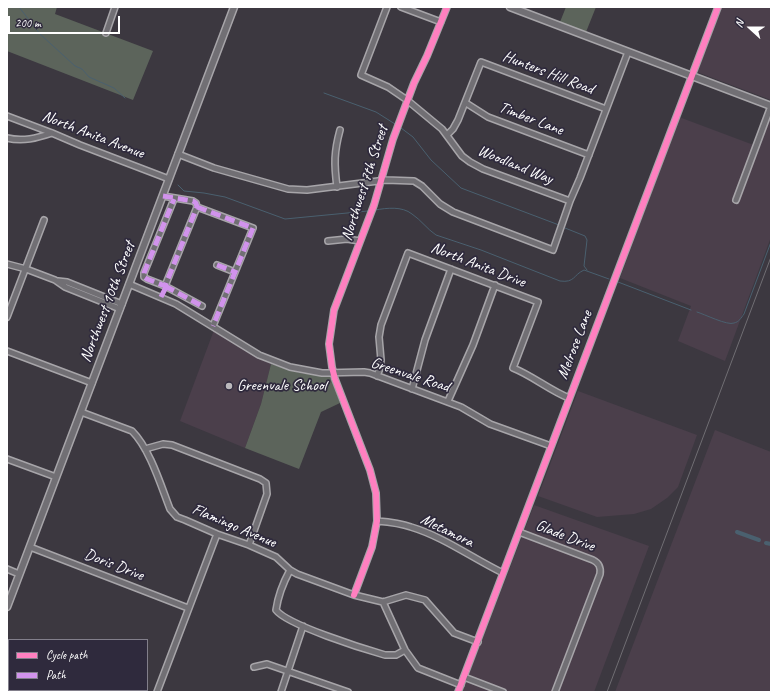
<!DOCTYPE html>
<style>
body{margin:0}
#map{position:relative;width:778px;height:699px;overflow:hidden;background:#3c3840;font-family:Caveat,sans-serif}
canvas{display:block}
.frame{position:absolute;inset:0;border:8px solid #fff;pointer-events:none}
.legend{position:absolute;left:8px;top:639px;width:140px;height:52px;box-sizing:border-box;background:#2f2a3d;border:1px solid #827f8b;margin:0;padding:5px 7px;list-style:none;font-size:12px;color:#fff}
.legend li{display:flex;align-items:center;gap:8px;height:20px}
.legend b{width:20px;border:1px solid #827f8b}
.north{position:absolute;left:730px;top:8px;width:40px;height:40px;-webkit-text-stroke:3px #2f2a3d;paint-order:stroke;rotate:291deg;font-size:11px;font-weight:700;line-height:16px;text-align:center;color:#fff}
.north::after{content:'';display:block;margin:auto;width:14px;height:18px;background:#fff;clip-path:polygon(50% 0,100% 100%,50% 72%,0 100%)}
.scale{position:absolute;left:8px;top:16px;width:112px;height:18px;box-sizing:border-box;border:2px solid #fff;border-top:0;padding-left:5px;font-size:12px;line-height:14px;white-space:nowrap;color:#fff;-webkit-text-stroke:3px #2f2a3d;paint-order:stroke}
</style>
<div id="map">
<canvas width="778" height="699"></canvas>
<div class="frame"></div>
<ul class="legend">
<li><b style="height:5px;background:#ff80c0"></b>Cycle path</li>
<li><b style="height:5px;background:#d193ec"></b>Path</li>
</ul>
<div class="north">N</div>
<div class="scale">200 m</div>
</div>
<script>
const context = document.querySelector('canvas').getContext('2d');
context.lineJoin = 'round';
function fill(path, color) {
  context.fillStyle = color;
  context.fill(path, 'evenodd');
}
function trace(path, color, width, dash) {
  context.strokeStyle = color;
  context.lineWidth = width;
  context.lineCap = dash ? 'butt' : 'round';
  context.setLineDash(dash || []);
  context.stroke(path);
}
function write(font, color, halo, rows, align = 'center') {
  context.font = font + ' Caveat,sans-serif';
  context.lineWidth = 3.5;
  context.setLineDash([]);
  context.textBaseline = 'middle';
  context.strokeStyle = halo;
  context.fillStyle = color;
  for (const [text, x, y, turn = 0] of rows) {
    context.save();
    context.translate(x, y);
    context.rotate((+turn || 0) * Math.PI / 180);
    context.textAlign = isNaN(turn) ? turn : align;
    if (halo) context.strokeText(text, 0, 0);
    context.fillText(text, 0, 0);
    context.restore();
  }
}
const built = new Path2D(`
 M722,7H771V100L697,72Z
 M679,117L759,147L771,117V237L725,361L678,341L691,306L620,278Z
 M214,330L247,352L271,364L261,404L245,448L180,421Z
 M578,391L697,435L678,487L667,498L651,509L634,514L597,517L538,496Z
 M715,430L771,452V692H615Z
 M534,505L649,546L594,692H462Z`);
const green = new Path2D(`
 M7,7H57L55,14L153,51L133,100L7,51Z
 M566,7H596L586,32L560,22Z
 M271,364L300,373L331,377L340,403L321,412L299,469L245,448L261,404Z`);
const stream = new Path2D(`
 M19,7L40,34L75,66L82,69L89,77L114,88L125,98
 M324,93L376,112L395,124
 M401,128L413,137L431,160L461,188L559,225
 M178,185L184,191L204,193L225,197L285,219L368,211
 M375,210C387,208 402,206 412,214C421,220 427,229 436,235L481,250L560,281C575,283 573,275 584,270L609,279
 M565,228L585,236L587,240L584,266L587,270
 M618,282L691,310
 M697,312C704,314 728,326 734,323C739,322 741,318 744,314L771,242`);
const canal = new Path2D(`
 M737,532L759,540
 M766,543L771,544`);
const minor = new Path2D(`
 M387,7L361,75L388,87L407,100L442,129L462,156L470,162L483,169L570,201
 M401,7L441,22
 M106,33L115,7
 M466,103L488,117L589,155
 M7,116L52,133L80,145L169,179
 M447,135L453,129L458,120L481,62L606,109
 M7,138C23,142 37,138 52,133
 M178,154L214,168L288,189L307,190L386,180L414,181L422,186L440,204L453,212L553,250L570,201L580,178L628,52
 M337,187C334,164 334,152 340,130
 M163,196L193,201L196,203L197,207L165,286L147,279L144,277V273L174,199
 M736,200L771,106
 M197,207L253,228L213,326
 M328,241L347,239L360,241
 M7,264L26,269L55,280L65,287L120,309
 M217,265L235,272
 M58,281L67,282L122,304
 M129,284L176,304L259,355L290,367L322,373L364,372L370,373L461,407L490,424L551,446
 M165,286L202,306
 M7,317L44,220
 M7,351L92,383
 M377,376L380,368L381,360L379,337L381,325L408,253L538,302L513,368C533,376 549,390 569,398
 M412,389L425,340L451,269
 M448,401L473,345L495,285
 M81,412L132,431C150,449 161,486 170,509L177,517L185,520L217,534L249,545L276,557L290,570L297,574L354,595L383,602L406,595L425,600L454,633L478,642
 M145,449L163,444L172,445L260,479L266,483L267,494L249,545
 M7,459L56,477
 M377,521C389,522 400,523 411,527C444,537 472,558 503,573
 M519,532L593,560C599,563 601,567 600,574L555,692
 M30,547L188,608
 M7,569L19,574
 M290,570C283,583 278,596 276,610C287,625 364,649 385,655H396L405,650
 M354,595L372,547L377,521L376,493L370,470L335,379L332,367L329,344L334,310L374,205L393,139L414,83L427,56L447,7
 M383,602L405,650L418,668L461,685
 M7,658L9,659
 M254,667L267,664L348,692
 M464,677L503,692
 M87,690L92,692
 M157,692L217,534
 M281,692L303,626
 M458,692L718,7`);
const major = new Path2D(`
 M510,7L771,106
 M7,607L234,7`);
const rail = new Path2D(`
 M607,692L771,257`);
const quiet = new Path2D(`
 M163,196L193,201L196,203L197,207L165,286L147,279L144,277V273L174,199
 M197,207L253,228L213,326
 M217,265L235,272
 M165,286L202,306
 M161,297L166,287`);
const cycleway = new Path2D(`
 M354,595L372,547L377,521L376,493L370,470L335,379L332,367L329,344L334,310L374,205L393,139L414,83L427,56L447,7
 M458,692L718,7`);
const markers = [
 [229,386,4,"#bbb9bc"]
];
const streetNames = [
 ["Hunters Hill Road",548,73,21],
 ["Timber Lane",531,119,21],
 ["North Anita Avenue",93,135,21],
 ["Woodland Way",515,165,22],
 ["Northwest 7th Street",365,183,-72],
 ["North Anita Drive",478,265,21],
 ["Northwest 10th Street",108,302,-69],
 ["Melrose Lane",575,345,-69],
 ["Greenvale Road",410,375,18],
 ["Flamingo Avenue",234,526,23],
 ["Metamora",447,531,26],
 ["Glade Drive",565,536,21],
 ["Doris Drive",114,565,21]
];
const poiNames = [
 ["Greenvale School",237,386]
];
fill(built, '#4b3f4b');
fill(green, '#5c645b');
trace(stream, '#4a606f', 1);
trace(canal, '#4a606f', 4);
trace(minor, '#a7a5a9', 8);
trace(major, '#a7a5a9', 9);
trace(minor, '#716f74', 5);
trace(major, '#716f74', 6);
trace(rail, '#706e73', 1);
trace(quiet, '#d193ec', 5, [10, 5]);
trace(cycleway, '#ff80c0', 6);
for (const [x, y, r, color] of markers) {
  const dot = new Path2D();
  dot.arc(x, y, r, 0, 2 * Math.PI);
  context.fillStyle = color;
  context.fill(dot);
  trace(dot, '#2f2a3d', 1.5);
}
write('16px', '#fff', '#2f2a3d', streetNames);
write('16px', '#fff', '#2f2a3d', poiNames, 'left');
</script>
